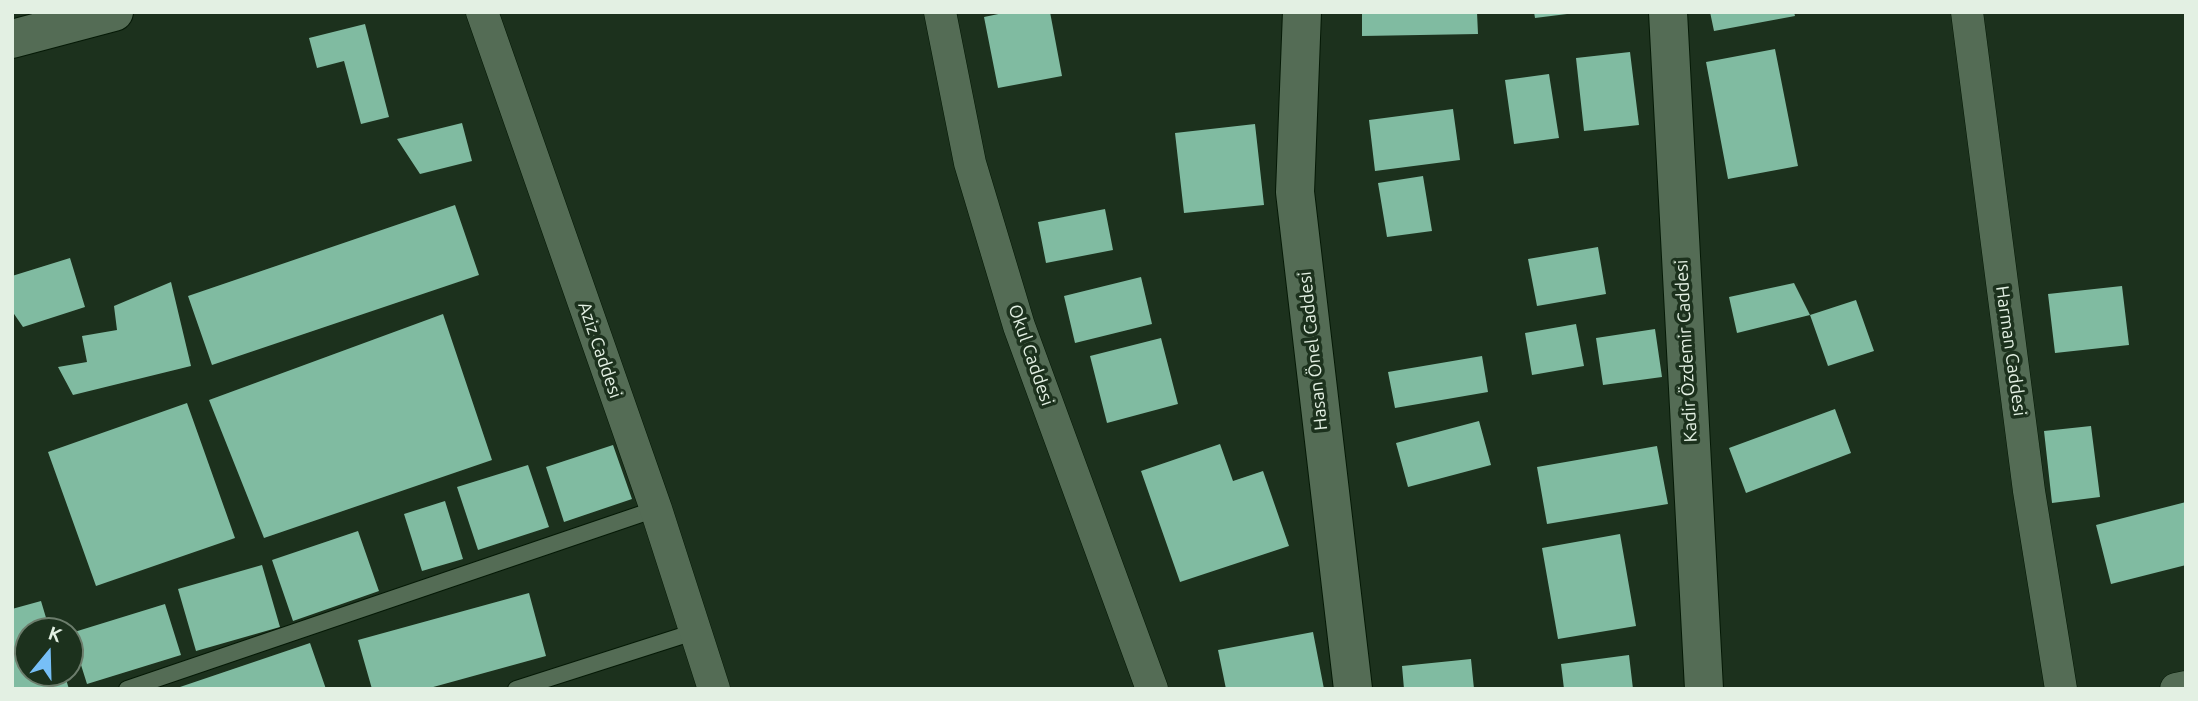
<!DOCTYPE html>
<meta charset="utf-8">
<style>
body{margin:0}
#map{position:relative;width:2198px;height:701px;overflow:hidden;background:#1c311d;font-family:Ubuntu,sans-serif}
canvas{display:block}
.frame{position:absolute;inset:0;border:14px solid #e3f0e3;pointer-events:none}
.north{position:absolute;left:14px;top:617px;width:70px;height:70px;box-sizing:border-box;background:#1c311d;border:2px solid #6c7d6c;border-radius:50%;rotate:19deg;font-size:19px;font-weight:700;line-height:28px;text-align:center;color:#e3f0e3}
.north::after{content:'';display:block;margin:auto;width:24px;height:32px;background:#77bff7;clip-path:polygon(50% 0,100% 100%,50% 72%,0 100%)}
</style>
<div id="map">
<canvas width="2198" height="701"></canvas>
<div class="frame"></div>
<div class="north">K</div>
</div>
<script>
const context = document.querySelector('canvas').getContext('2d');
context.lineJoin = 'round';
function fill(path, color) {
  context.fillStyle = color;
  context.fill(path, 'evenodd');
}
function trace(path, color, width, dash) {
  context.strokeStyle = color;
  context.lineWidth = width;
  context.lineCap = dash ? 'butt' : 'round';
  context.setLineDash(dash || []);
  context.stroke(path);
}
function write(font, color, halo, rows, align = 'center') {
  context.font = font + ' Ubuntu,sans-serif';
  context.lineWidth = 7;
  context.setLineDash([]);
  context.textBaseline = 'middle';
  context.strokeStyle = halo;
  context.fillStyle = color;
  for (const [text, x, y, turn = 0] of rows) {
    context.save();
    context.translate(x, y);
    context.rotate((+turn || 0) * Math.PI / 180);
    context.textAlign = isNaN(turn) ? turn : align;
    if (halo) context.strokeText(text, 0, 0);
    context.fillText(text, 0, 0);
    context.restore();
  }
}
const building = new Path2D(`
 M1008,12H1050L1062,76L998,88L984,17Z
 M1362,12H1477L1478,34L1362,36Z
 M1534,12H1567V14L1535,18Z
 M1710,12H1794L1795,16L1714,31Z
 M365,24L389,117L361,124L344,61L317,68L309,38Z
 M1775,49L1798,166L1728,179L1706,62Z
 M1630,52L1639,125L1584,131L1576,58Z
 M1549,74L1559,138L1514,144L1505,80Z
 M1453,109L1460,160L1375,171L1369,120Z
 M462,123L472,161L420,174L397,139Z
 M1255,124L1264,205L1184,213L1175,133Z
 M1423,176L1432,231L1387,237L1378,183Z
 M455,205L479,275L212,365L188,296Z
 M1105,209L1113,250L1046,263L1038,222Z
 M1598,247L1606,294L1537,306L1528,259Z
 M70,258L85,307L23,327L12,311V276Z
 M1141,277L1152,324L1075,343L1064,296Z
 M171,282L191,366L73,395L58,367L87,362L82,336L117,330L114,306Z
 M1794,283L1810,315L1737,333L1729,297Z
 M2122,286L2129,345L2055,353L2048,294Z
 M1856,300L1874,351L1828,366L1810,315Z
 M443,314L492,460L264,538L209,400Z
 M1576,324L1584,366L1532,375L1525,333Z
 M1655,329L1662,377L1603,385L1596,338Z
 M1161,338L1178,404L1107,423L1090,356Z
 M1482,356L1488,392L1395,408L1388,372Z
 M187,403L235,538L96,586L48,452Z
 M1835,409L1851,453L1746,493L1729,448Z
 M1479,421L1491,465L1408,487L1396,443Z
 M2091,426L2100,497L2052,503L2044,431Z
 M1220,444L1233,481L1263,471L1289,546L1180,582L1141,471Z
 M613,445L632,499L564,522L546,467Z
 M1657,446L1668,504L1547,524L1537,467Z
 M528,465L549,527L478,550L457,487Z
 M445,501L463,559L422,571L404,514Z
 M2186,502V565L2111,584L2096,525Z
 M358,531L379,591L293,621L272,560Z
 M1620,534L1636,626L1558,639L1542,548Z
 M262,565L280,627L196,651L178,589Z
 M529,593L546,656L426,689H372L358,640Z
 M41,601L50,631H28V673H64L69,689H12V609Z
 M165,604L181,655L87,684L71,633Z
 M1313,632L1324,689H1226L1218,650Z
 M310,643L326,689H177V688Z
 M1629,655L1633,689H1564L1561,664Z
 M1471,659L1474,689H1404L1402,666Z`);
const lane = new Path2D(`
 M127,689L656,509
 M516,689L694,632`);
const street = new Path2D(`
 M482,12L656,509L714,689
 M940,12L970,163L1019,326L1152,689
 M1967,12L2029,491L2061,689
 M2176,689L2186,687`);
const secondary = new Path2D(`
 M1302,12L1295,192L1353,689
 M1668,12L1704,689
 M12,39L114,12`);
const streetNames = [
 ["Aziz Caddesi",600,350,71],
 ["Hasan Önel Caddesi",1313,351,-96],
 ["Kadir Özdemir Caddesi",1686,351,-93],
 ["Harman Caddesi",2011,351,82],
 ["Okul Caddesi",1031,355,71]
];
fill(building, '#80bba1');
trace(lane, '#051906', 18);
trace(street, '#051906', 33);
trace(secondary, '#051906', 40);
trace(lane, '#546c55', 16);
trace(street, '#546c55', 32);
trace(secondary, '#546c55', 38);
write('18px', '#e3f0e3', '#1c311d', streetNames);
</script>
